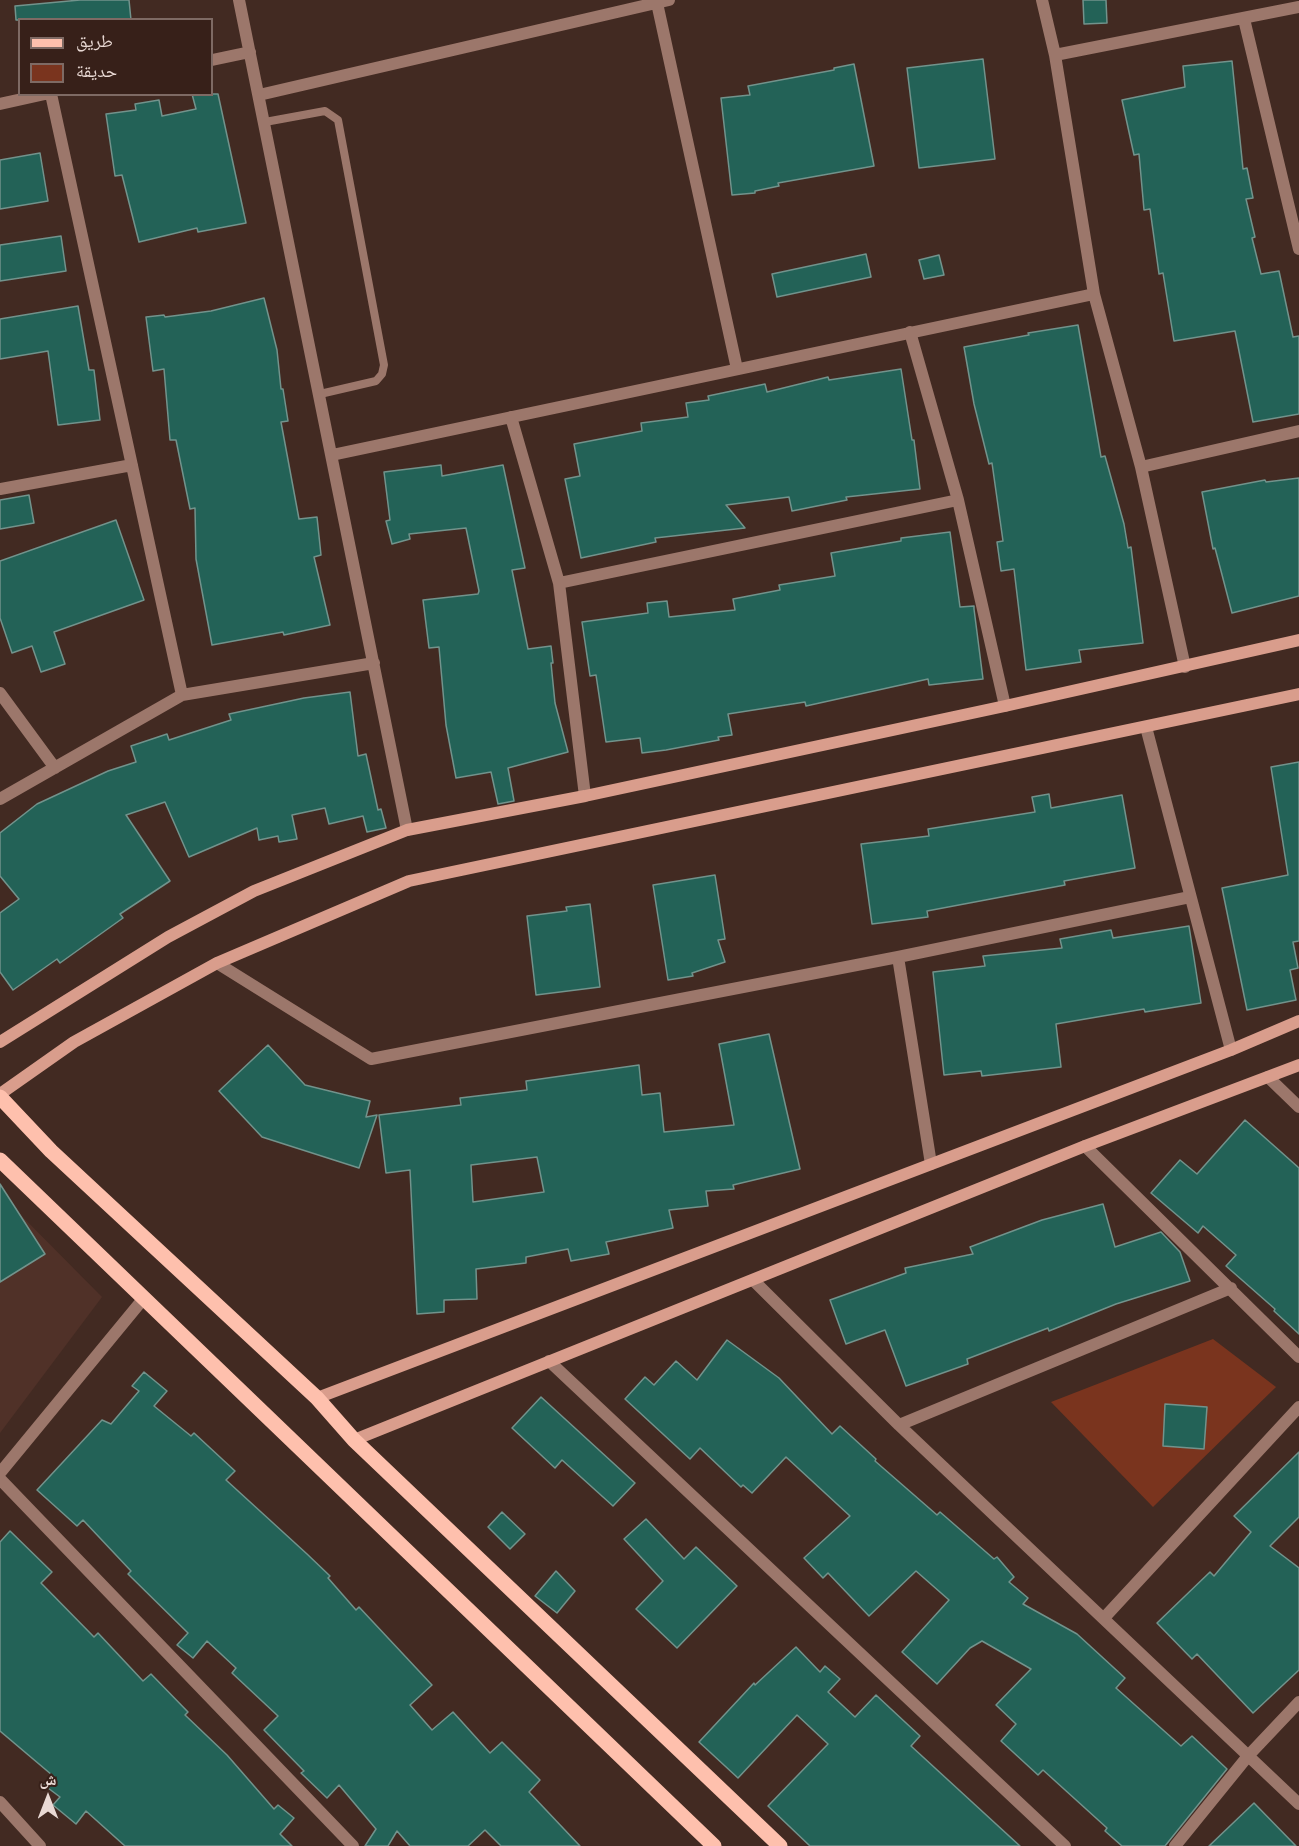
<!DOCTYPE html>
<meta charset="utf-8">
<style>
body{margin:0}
#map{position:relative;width:1299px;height:1846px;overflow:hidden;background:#422a22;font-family:"Varela Round","Noto Naskh Arabic",sans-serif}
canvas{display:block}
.legend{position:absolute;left:18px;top:18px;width:195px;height:78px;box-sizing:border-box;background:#372019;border:2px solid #7e6a64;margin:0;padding:8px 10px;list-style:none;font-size:18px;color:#e9d9d4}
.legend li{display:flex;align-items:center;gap:12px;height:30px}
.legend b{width:30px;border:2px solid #7e6a64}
.north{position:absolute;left:18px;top:1768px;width:60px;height:60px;-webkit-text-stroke:4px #372019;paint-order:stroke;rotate:0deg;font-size:16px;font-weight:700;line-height:24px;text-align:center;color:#e9d9d4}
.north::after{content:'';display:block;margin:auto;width:21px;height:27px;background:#e9d9d4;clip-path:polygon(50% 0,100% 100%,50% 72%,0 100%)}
</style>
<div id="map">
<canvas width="1299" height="1846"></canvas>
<ul class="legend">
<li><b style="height:8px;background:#fec0ad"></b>طريق</li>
<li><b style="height:16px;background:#7a341e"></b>حديقة</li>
</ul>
<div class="north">ش</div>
</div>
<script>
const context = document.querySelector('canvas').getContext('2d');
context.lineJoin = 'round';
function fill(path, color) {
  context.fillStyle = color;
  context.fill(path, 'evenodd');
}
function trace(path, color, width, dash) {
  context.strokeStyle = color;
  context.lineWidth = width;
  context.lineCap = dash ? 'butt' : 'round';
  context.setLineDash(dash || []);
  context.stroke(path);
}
const built = new Path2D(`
 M0,1194L102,1297L0,1433Z`);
const green = new Path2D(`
 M1213,1339L1276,1387L1153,1507L1051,1402Z`);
const building = new Path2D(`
 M80,0H129L131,20H16L15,6Z
 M1083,0H1106L1107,23L1084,24Z
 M983,59L995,159L919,168L907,68Z
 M1232,61L1243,169L1247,168L1253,198L1246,199L1255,237L1252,238L1261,274L1279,271L1293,337L1299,336V414L1253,422L1235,331L1174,341L1163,273L1159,274L1150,209L1144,210L1139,154L1134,155L1122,100L1185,87L1183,66Z
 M854,64L874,166L778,183L779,186L755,191V193L732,195L721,98L750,95L748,86L834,70V68Z
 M192,94H218L246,223L198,232L197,228L139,242L122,175L115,176L106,114L136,110L135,104L159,100L162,116L196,109Z
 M40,153L48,201L0,209V160Z
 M61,236L66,271L0,281V245Z
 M866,254L871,277L777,297L772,274Z
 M939,255L944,275L924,279L919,260Z
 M264,298L277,350L281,389H283L288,421L281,422L299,519L317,517L321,555L314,557L330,625L284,635L283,632L212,645L196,559L195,508L190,509L176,440H170L164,369L153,371L146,317L164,315L165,317L211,311Z
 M78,306L89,370H94L100,420L58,425L48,351L0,359V319Z
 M1078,325L1101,457L1105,456L1124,524L1128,548L1131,547L1143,643L1079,650L1081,662L1026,670L1014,569L1001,571L997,542L1003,541L992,463L989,464L974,404L964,347L1029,335L1028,333Z
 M901,369L912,440H914L920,489L846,497L847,500L792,511L789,497L726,505L745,528L655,538L656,542L581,558L565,479L580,476L574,444L642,431L641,423L688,417L686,403L709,400L708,396L765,384L767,392L828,377L829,380Z
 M441,465L442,476L503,465L525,568L512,570L528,649L551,646L553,663H551L555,703L568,752L508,768L514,801L498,804L491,772L456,778L446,725L439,647L429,648L423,600L478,594L479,591L466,528L409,534L410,539L392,544L386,521L390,520L384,472Z
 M1299,478V596L1232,613L1215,548L1213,549L1202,492L1265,480L1266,482Z
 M29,495L34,523L0,529V500Z
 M116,520L144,600L54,632L65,664L41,672L32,646L12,653L0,618V561Z
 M950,532L960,607L974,606V609L983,679L929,685L928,679L806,706L805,702L728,714L732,735L718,737L719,740L666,750L642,753L640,738L606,742L596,675L590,676L582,622L648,613L647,603L667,601L669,617L735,610L733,599L780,590L779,585L835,576L831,553L901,541V538Z
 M350,692L358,756L366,754L378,810L381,809L386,828L367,832L363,816L329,824L325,808L292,815L297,839L279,842L278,836L259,840L257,828L189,857L165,802L126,815L170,881L120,914L123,918L60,963L57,959L13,990L0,972V913L19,899L0,876V833L37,804L108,771L136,762L131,746L167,734L169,740L231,720L229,714L304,698Z
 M1299,762V941L1293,942L1298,968L1290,970L1296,1000L1247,1010L1222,888L1288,875L1271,767Z
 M1049,794L1051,808L1122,795L1135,868L1064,881L1065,885L927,911L928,917L872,924L861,844L929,836L928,829L1035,812L1032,797Z
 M715,875L725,939L718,940L725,962L692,973L693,976L668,980L653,885Z
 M590,904L600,987L536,995L527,916L567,911L566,907Z
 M1189,926L1201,1003L1145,1012L1144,1009L1056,1024L1061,1067L982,1076L981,1071L944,1075L933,972L985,966L983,956L1062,948L1060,939L1111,930L1113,938Z
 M769,1034L800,1169L733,1185L734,1189L706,1191L708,1206L669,1210L673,1228L606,1242L609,1254L571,1261L568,1249L526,1257V1263L476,1269L477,1299L444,1300V1312L417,1314L410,1170L386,1173L379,1115L461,1105L460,1098L527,1090L526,1081L639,1065L642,1095L660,1093L664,1132L734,1125L719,1044ZM537,1157L544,1192L473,1202L471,1165Z
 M268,1045L305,1085L370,1101L366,1117L377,1115L359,1168L262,1137L219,1091Z
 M1245,1120L1299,1168V1334L1274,1311L1275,1309L1226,1266L1236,1255L1203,1226L1198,1233L1151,1193L1180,1160L1197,1174Z
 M0,1184L45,1254L0,1282Z
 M1103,1204L1115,1247L1161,1232L1180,1252L1190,1281L1116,1304L1049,1331L1048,1328L967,1359L968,1364L906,1386L885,1330L846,1344L830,1300L906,1273L905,1268L973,1254L970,1247L1042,1220Z
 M727,1340L779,1378L832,1434L840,1426L876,1459L875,1461L937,1515L940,1512L994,1559L997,1557L1014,1577L1009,1582L1028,1598L1023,1604L1077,1634L1125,1678L1116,1688L1181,1746L1192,1736L1227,1769L1165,1846H1122L1105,1831L1107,1828L1043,1770L1038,1775L1001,1741L1016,1724L996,1705L1031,1669L982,1641L970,1648L937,1684L902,1652L949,1600L916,1571L869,1616L828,1573L823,1578L804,1558L850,1516L786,1457L752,1493L743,1485L741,1487L700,1448L690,1459L625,1399L645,1377L654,1385L676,1361L697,1380Z
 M144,1372L167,1391L154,1406L191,1436L194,1433L235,1471L226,1480L307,1554L330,1576L328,1578L356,1610L359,1607L432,1685L410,1705L432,1730L453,1712L490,1753L502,1742L540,1780L529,1792L580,1846H501L485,1830L468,1846H410L397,1831L388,1846H365L376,1829L339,1785L327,1798L301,1773L304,1771L264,1730L278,1716L232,1673L236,1668L207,1641L193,1658L177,1645L188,1633L128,1574L131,1571L83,1520L77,1526L37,1490L102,1420L111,1424L139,1391L132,1386Z
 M541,1397L635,1483L613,1506L562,1460L555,1468L512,1428Z
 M1165,1404L1207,1407L1204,1449L1163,1446Z
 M1299,1452V1517L1270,1546L1299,1568V1670L1253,1713L1197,1654L1192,1659L1157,1623L1210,1572L1214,1576L1251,1532L1234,1516Z
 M502,1512L525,1534L510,1549L488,1527Z
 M646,1519L684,1559L696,1547L737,1586L677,1648L636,1609L663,1581L624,1539Z
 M10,1531L52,1572L41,1583L94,1637L98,1633L143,1681L151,1674L188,1712L185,1715L227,1755L274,1809L278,1805L294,1818L280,1834L292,1846H125L86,1811L76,1824L53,1805L60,1797L44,1785L52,1775L0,1731V1542Z
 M556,1571L575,1591L557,1613L535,1596Z
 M796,1647L820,1672L825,1666L840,1679L828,1692L855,1717L876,1695L920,1736L911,1746L1020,1846H810L768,1806L828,1744L797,1715L738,1778L699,1742L754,1683L755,1685Z
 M1254,1803L1296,1846H1209Z`);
const lane = new Path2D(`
 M265,122L325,111L338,120L384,365L382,374L376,381L320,394`);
const street = new Path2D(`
 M239,0L407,830
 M1042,0L1055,55L1094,294L1141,467L1185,667
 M657,3L737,369
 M1244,19L1299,249
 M1055,55L1299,7
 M212,60L250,52
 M51,94L182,695
 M259,95L669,0
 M0,104L45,94
 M910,332L958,500L1005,706
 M511,417L559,583L585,796
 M332,455L1094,294
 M1141,467L1299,431
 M0,489L132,465
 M559,583L958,500
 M0,693L55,768
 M1146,727L1231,1050
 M0,799L182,695L374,663
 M898,957L931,1164
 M217,963L371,1059L898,957L1190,897
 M1268,1077L1299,1107
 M1085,1146L1299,1357
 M754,1281L899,1425L1299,1804
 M549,1361L1065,1846
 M899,1425L1231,1288
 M0,1473L144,1298
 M0,1479L353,1846
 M1104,1618L1299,1407
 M0,1802L40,1846
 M1175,1846L1248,1756L1299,1702`);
const secondary = new Path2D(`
 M0,1042L168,937L254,891L407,830L585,796L1005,706L1299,640
 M0,1094L74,1042L217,963L409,881L1299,694
 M317,1398L1231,1050L1299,1021
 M354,1440L1085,1146L1299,1065`);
const primary = new Path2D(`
 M0,1097L51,1151L317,1398L354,1440L780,1846
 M0,1160L714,1846`);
fill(built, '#503128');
fill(green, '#7a341e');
fill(building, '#236257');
trace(building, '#72938c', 1.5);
trace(lane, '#9c776b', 8);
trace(street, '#9c776b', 12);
trace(secondary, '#d99d8c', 12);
trace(primary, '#fec0ad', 15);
</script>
